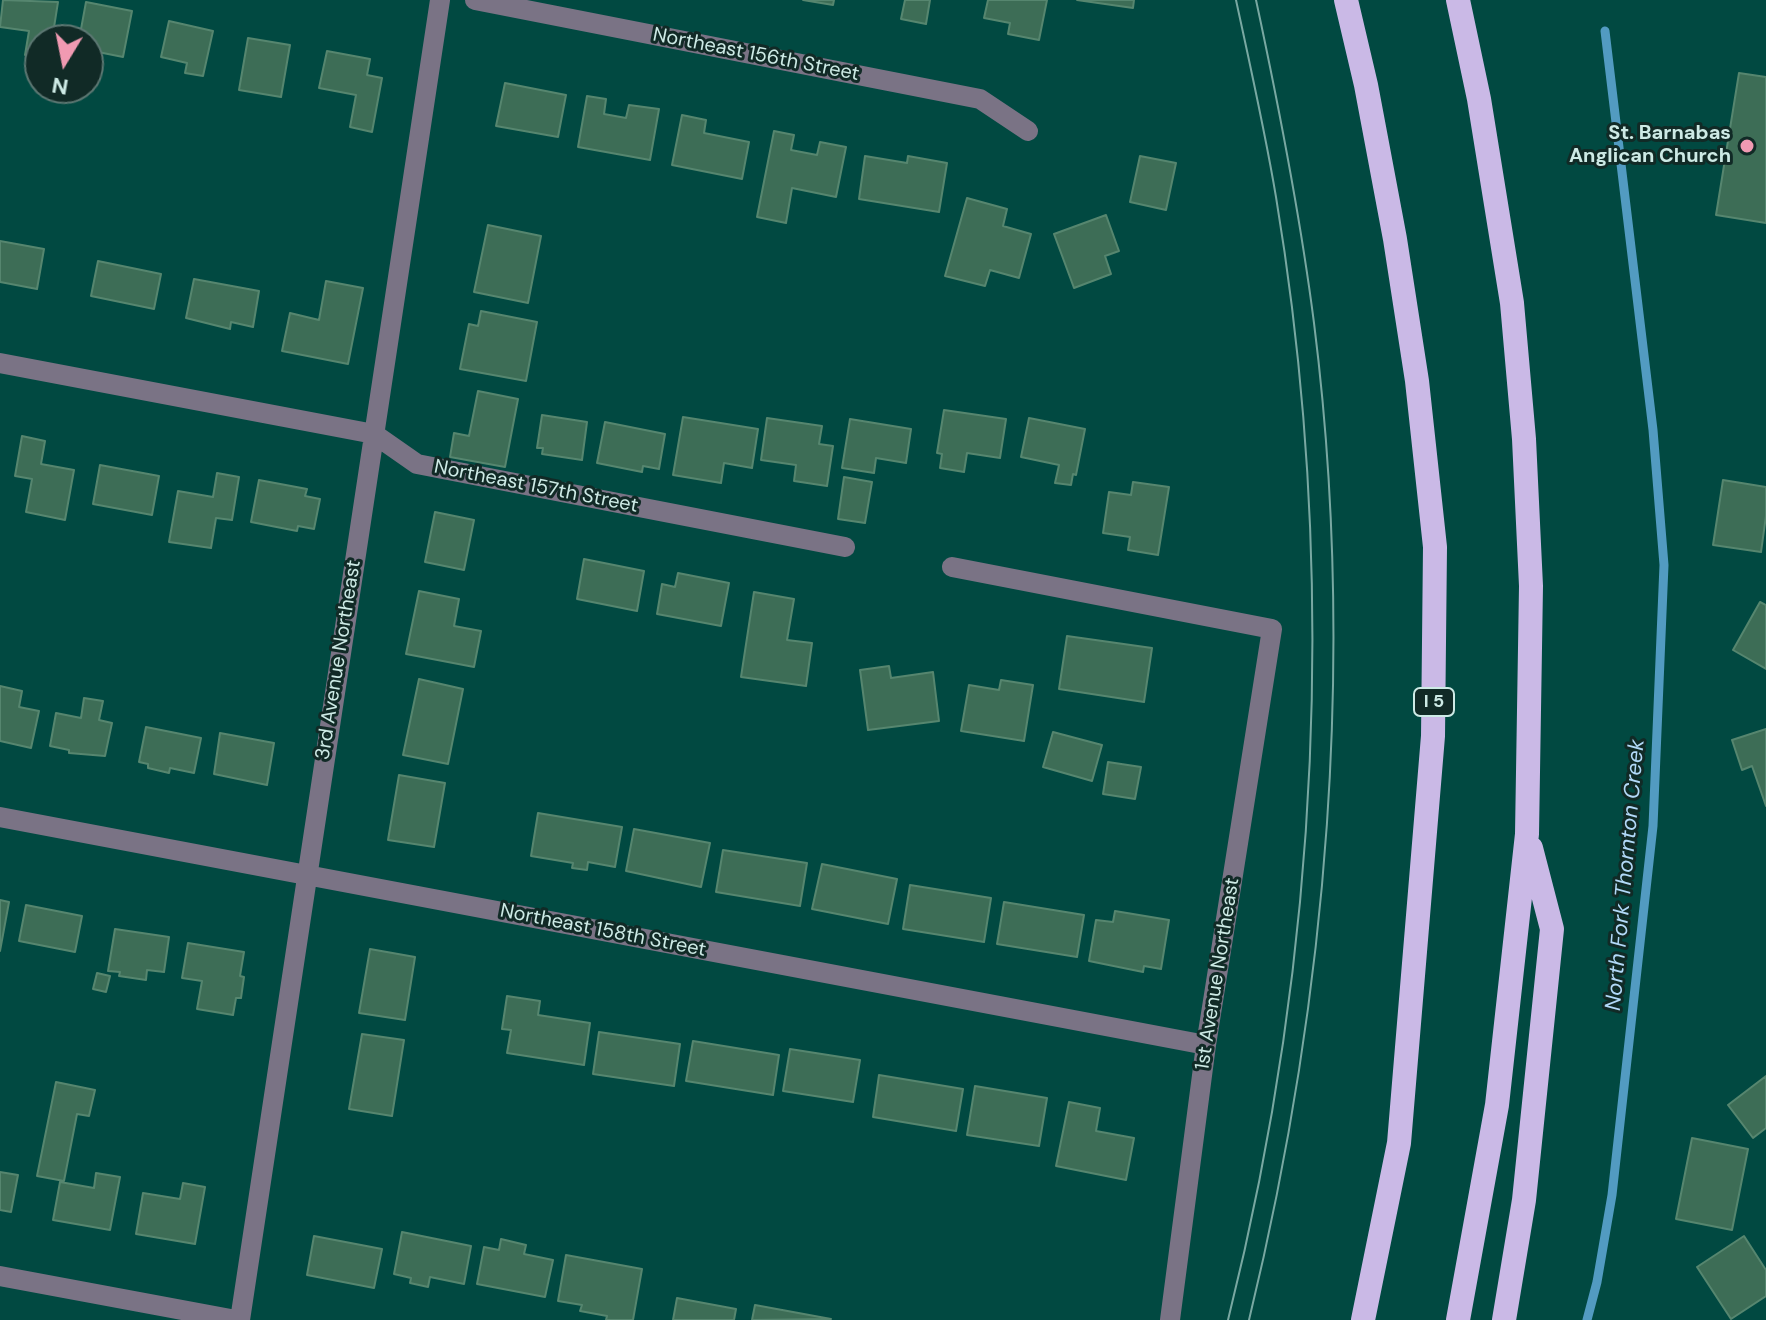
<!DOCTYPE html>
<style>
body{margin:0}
#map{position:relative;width:1766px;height:1320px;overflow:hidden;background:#014941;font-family:"DM Sans",sans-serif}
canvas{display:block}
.north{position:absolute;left:24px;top:24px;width:80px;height:80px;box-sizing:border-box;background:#112a26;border:2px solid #5c7772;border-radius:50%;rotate:190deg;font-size:22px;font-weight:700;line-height:32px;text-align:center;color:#cdeae5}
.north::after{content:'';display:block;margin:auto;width:28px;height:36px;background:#f19ab2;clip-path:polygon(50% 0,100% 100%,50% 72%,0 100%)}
</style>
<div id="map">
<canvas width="1766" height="1320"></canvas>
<div class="north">N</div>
</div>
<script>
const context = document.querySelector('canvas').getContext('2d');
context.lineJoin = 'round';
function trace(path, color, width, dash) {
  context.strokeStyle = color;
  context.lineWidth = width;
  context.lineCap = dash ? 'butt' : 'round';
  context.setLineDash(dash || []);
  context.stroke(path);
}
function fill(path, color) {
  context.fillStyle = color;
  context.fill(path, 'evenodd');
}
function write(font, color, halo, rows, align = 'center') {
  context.font = font + ' "DM Sans",sans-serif';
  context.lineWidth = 6;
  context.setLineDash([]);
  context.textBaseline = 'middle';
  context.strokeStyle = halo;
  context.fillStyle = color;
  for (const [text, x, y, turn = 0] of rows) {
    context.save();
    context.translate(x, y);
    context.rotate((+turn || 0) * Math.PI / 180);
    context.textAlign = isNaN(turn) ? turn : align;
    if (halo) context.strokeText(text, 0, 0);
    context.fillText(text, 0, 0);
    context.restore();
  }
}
const stream = new Path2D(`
 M1587,1320L1597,1282L1612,1195L1653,826L1664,565L1653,430L1605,31`);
const building = new Path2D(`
 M3,0L58,2L52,40H40V58L25,55L29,31L0,27Z
 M803,0H834L833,5Z
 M905,0H930L926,24L901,19Z
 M988,0H1047L1039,40L1008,34L1010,23L984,18Z
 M1077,0H1134L1133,8Z
 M86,2L132,11L123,57L88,50V40H79Z
 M169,21L213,31L203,76L185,73L187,63L161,57Z
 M248,38L290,45L281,97L239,90Z
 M327,51L370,59L367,75L382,78L372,132L350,127L356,95L319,88Z
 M1739,73L1766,77V223L1716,215Z
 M505,83L566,95L558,137L496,126Z
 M587,96L606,99L604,114L626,118L629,105L659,109L650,160L578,147Z
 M682,115L706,120L704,133L749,142L742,179L672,165Z
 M774,131L794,135L791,150L817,155L820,142L846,147L836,197L792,188L786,223L757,217Z
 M865,156L907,163L908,156L947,163L939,212L859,199Z
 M1140,156L1176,163L1166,210L1130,202Z
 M967,198L1007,209L1003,226L1031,234L1019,278L990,270L985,286L945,276Z
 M1106,215L1119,251L1105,256L1111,274L1074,288L1054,234Z
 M488,225L541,236L528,303L474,292Z
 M0,241L44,249L37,289L0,282Z
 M98,261L161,274L154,309L91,296Z
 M194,279L259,291L253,327L231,322L230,329L186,318Z
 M326,281L363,288L348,364L282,351L290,313L319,320Z
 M481,311L537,322L526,381L460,369L469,324L478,326Z
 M478,391L518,399L505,467L450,457L454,433L469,436Z
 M944,410L1006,419L1000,458L967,453L964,472L940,468L942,454L937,453Z
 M542,415L587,422L582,460L542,454L543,448H537Z
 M683,417L758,429L752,468L724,463L721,483L673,475Z
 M767,418L822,426L819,444L833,446L827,486L794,481L796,465L761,460Z
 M1029,418L1085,429L1076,475L1073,474L1071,485L1055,483L1059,465L1021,457Z
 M850,419L911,429L906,463L876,458L874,473L842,468Z
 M605,422L665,434L659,469L643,466L642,472L597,463Z
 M22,436L45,441L41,464L74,470L65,520L26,512L32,479L15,476Z
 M100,465L159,476L152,515L93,504Z
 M217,473L239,477L232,520L216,518L211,548L169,542L178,491L213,497Z
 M844,477L872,482L865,523L838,519Z
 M259,480L307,489L305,496L320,499L314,529L298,526L297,531L251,522Z
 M1723,480L1766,487V516L1761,552L1713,545Z
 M1133,482L1169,487L1158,555L1128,550L1130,537L1103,533L1109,492L1131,495Z
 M435,512L474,520L464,570L425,562Z
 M584,559L644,571L637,611L577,599Z
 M678,573L729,583L721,626L657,614L662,584L675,587Z
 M419,591L459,599L454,626L481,631L474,667L406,654Z
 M754,592L794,599L787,640L812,643L806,686L741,677Z
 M1760,602L1766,605V669L1733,650Z
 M1067,636L1152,648L1144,702L1059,689Z
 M889,666L891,678L933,672L939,721L868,730L860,670Z
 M419,679L463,689L448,764L403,755Z
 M1001,680L1033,685L1024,741L961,731L969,685L999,690Z
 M0,686L22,691L19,707L39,711L31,748L0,741Z
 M84,698L103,701L99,720L112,723L105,756L69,753V750L50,746L56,713L81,718Z
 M146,727L201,738L194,773L170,768L169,773L148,768V764L139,762Z
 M1766,729V806L1752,766L1742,770L1732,740Z
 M1053,732L1102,745L1092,781L1043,767Z
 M220,733L274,743L267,785L214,774Z
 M1108,762L1141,767L1135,799L1103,794Z
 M399,775L445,783L434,847L388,840Z
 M538,813L622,827L615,867L588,862L587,870L572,868L573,863L531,856Z
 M634,829L710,843L701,887L626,871Z
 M723,850L807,863L800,906L716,892Z
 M822,864L897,879L888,924L812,909Z
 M910,885L991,898L984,942L903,929Z
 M0,900L9,902L0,951Z
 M1004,902L1084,915L1077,957L997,944Z
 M26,905L82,916L75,952L19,941Z
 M1115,911L1169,920L1161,969L1144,966L1143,972L1089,961L1096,920L1113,922Z
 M115,929L169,937L164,972L147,970L146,980L119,976L120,972L108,971Z
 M188,943L244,952L240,976L244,977L241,998H236L233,1015L197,1009L202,981L182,978Z
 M370,949L415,957L405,1020L359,1013Z
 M97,973L110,976L106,992L93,989Z
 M507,996L540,1001L538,1015L590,1023L584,1065L507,1053L511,1030L502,1029Z
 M599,1032L680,1044L674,1086L593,1074Z
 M362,1034L404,1040L392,1116L349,1109Z
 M693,1041L779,1055L773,1095L686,1081Z
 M790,1049L860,1060L853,1102L783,1091Z
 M879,1075L963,1089L956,1131L873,1117Z
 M1766,1076V1128L1753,1138L1728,1105Z
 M56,1082L95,1090L89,1116L77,1114L64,1181L37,1176Z
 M975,1086L1047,1098L1039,1146L967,1135Z
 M1069,1102L1100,1108L1096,1131L1134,1138L1126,1180L1056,1166Z
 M1692,1138L1748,1149L1732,1230L1676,1219Z
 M0,1172L18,1175L11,1212L0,1210Z
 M96,1173L120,1177L110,1230L53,1220L60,1182L94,1188Z
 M183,1183L205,1187L195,1244L136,1234L143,1193L180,1199Z
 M402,1232L471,1246L464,1284L430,1277L428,1287L410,1283L411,1278L394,1274Z
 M314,1236L382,1249L374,1288L307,1275Z
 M1744,1236L1766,1270V1296L1731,1319L1697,1267Z
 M501,1239L526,1245L524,1254L553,1260L545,1297L477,1284L484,1247L499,1250Z
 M566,1255L642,1269L633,1320H606L607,1316L580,1311L582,1305L558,1301Z
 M677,1298L736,1309L734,1320H673Z
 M755,1305L831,1319L752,1320Z`);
const minor = new Path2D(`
 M475,0L980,99L1028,131
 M0,363L374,434L417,464L845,547
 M952,567L1272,629L1206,1045L1170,1320
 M0,817L1206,1045
 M0,1276L236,1320
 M240,1320L440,0`);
const highway = new Path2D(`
 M1346,0L1366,85L1395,239L1417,381L1435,547L1433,736L1399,1143L1363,1320
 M1458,0L1479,99L1512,303L1524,439L1531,586L1527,834L1497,1105L1458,1320
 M1504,1320L1524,1200L1552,929L1531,848`);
const tram = new Path2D(`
 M1228,1320C1320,954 1338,570 1276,197C1265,131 1250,65 1236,0
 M1249,1320C1328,995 1356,656 1314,323C1300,214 1279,107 1256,0`);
const markers = [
 [1747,146,8,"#f19ab2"]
];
const shields = [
 [1434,702,40]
];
const shieldNames = [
 ["I 5",1434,702]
];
const streetNames = [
 ["Northeast 156th Street",756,55,11],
 ["Northeast 157th Street",536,487,11],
 ["3rd Avenue Northeast",339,660,-81],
 ["Northeast 158th Street",603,931,11],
 ["1st Avenue Northeast",1218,974,-81]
];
const poiNames = [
 ["St. Barnabas",1731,134],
 ["Anglican Church",1731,157]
];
const waterNames = [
 ["North Fork Thornton Creek",1626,875,-85]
];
trace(stream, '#529bc1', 9);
fill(building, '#3d6d56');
trace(building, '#56866f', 2);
trace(minor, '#7a7385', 20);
trace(highway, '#cab9e6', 24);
trace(tram, '#79a8a2', 2);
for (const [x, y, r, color] of markers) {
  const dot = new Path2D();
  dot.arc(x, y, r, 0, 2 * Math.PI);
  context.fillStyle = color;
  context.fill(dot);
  trace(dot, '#112a26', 3);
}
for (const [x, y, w] of shields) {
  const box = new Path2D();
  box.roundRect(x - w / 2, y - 14, w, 28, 6);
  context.fillStyle = '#112a26';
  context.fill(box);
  trace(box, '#cdeae5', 2);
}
write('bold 18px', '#cdeae5', null, shieldNames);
write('20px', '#cdeae5', '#112a26', streetNames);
write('bold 20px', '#cdeae5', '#112a26', poiNames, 'right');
write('italic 22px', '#b2d9f8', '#112a26', waterNames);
</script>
